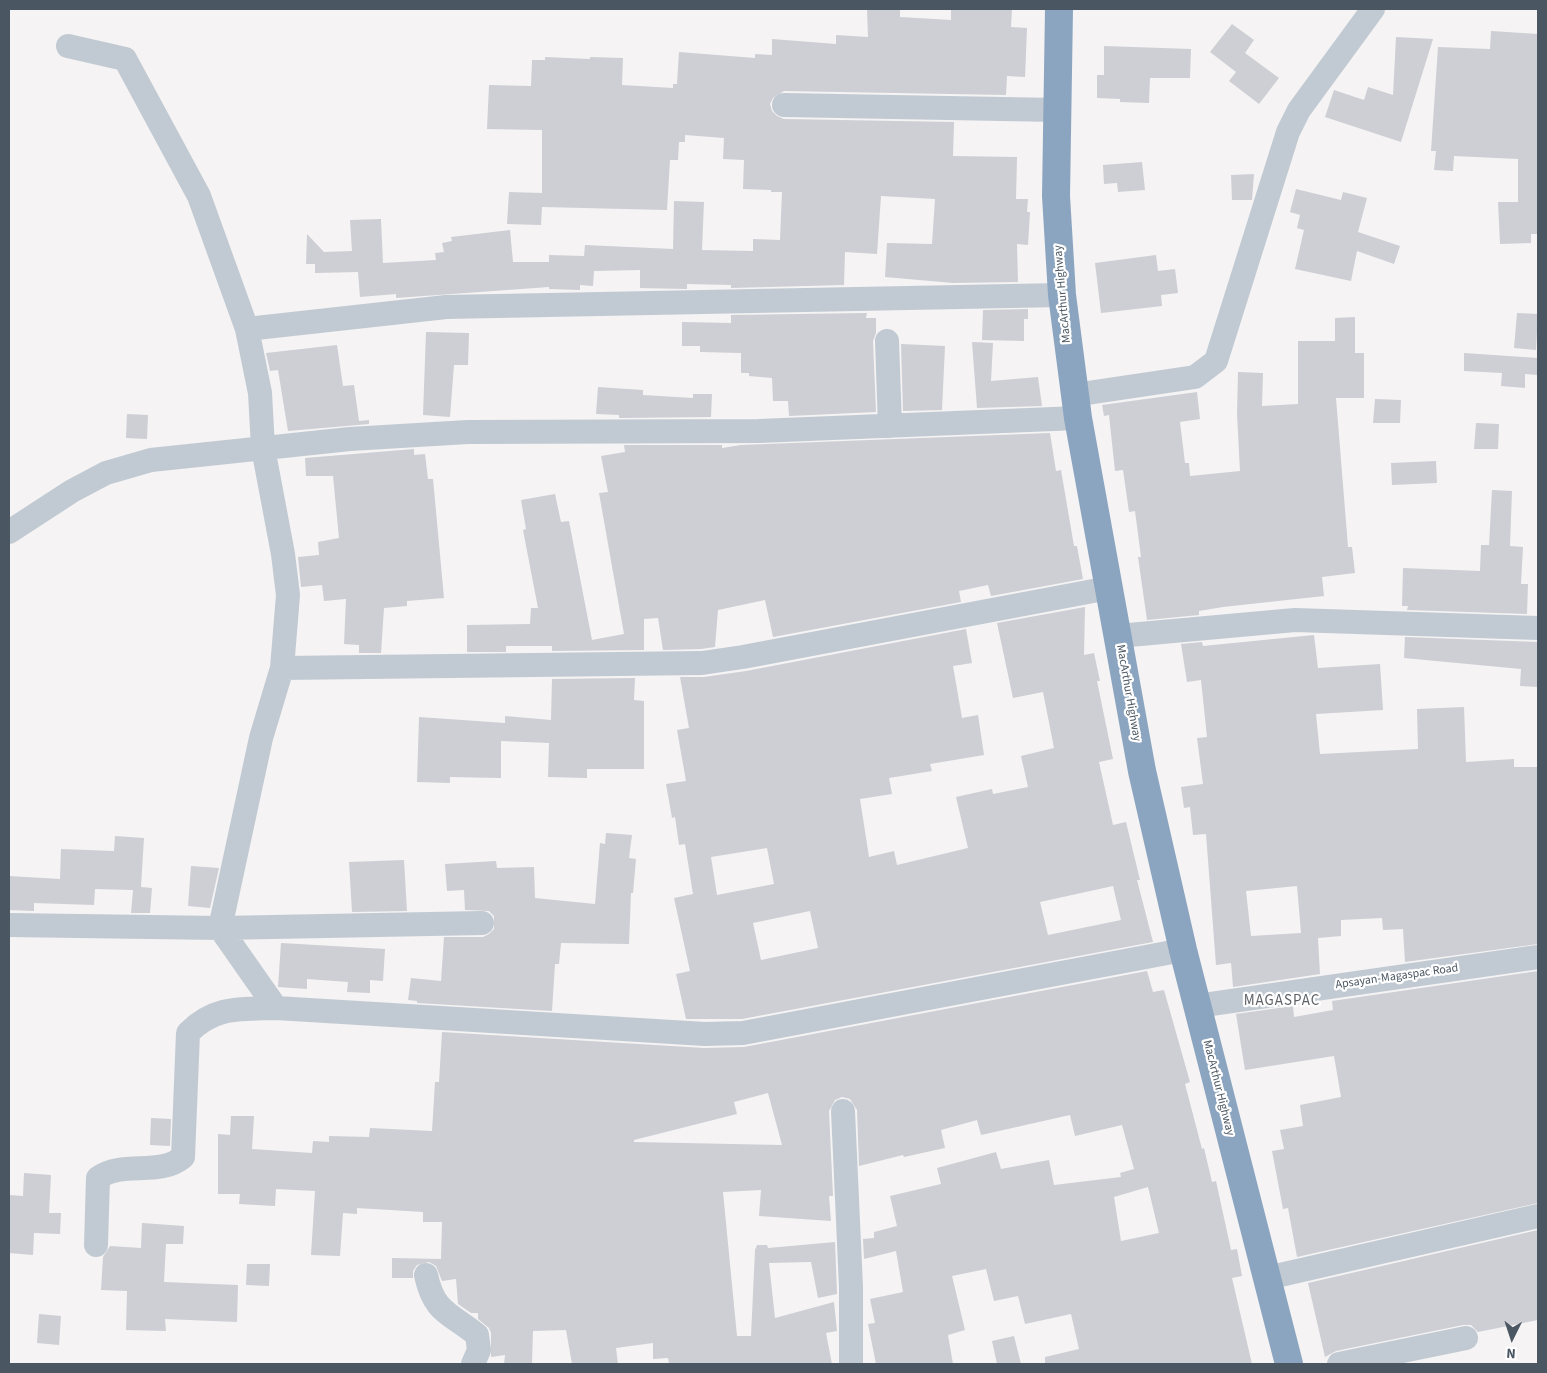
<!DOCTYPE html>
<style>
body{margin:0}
#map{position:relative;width:1547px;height:1373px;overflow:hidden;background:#f5f3f3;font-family:"Source Sans 3",sans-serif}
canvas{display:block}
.frame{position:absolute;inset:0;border:10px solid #4a5661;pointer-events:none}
.north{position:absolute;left:1487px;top:1313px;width:50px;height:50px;-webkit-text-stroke:4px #fff;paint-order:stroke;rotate:184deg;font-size:14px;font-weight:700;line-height:20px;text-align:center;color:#4a5661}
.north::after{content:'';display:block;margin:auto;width:18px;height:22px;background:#4a5661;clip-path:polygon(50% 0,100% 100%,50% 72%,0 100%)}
</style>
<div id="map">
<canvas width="1547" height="1373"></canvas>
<div class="frame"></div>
<div class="north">N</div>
</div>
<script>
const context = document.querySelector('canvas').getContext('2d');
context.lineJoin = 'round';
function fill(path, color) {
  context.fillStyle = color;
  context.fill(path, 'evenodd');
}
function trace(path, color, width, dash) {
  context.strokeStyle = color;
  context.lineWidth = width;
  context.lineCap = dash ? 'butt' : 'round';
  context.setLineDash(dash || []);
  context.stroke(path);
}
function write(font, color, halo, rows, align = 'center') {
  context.font = font + ' "Source Sans 3",sans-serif';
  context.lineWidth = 4.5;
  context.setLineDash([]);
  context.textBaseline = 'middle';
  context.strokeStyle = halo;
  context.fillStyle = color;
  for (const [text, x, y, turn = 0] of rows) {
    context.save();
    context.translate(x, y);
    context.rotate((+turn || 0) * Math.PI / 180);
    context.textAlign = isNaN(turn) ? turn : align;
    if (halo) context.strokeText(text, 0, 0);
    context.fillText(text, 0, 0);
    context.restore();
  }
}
const building = new Path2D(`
 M867,9H900V17L951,20V9H1012L1011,27L1027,28L1025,77L1007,76L1006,95L784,91L773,98L770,104L772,111L777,116L784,119L954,122L953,156L1017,157L1016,199H1028L1027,212H1030L1028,245L1017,244L1018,282L953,283L885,277L887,243L932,244L935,199L881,196L877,254L845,252L844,285L731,288V285L687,284V289L640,288V270L594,271L593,286L580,285V290L549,289V287L396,298V294L360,297L358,272L315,273V264H306L307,234L324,252L352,251L350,220L381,219L383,263L436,260L435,253L444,252L442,243L452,241L451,237L510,230L513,262H549V255L584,256L585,245L673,249L674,201L704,202L702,250L753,251V239L780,240L782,192H771V190L743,189L744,160L723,159L724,138L685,135V142H679L678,160H670L667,210L542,207L541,225L507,224L509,192L542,193V130L487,129L489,85L531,86L532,60H545V57L590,59V57L623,58L622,85L673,88V84H677L679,52L755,58V54L772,55V39L836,44V35L868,37Z
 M1232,24L1254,40L1245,53L1279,78L1259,104L1229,81L1236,72L1210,52Z
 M1491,31L1538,34V234H1531V243L1500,244L1498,202H1518V159L1454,156L1453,171L1434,170L1436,151H1431L1438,47L1490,49Z
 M1396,37L1433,39L1401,142L1325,117L1334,90L1364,100L1368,87L1393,95Z
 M1104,46L1191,49L1190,78H1150L1149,103L1120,102V99L1097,98V75H1104Z
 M1142,162L1145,190L1118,192L1117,183L1104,184L1103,165Z
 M1254,174L1252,200H1232L1231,175Z
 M1296,189L1341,200L1343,192L1367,198L1358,232L1400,246L1394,264L1357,251L1351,281L1295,269L1304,230L1297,228L1300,215L1290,212Z
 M1156,255L1158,271L1175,269L1178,293L1161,295L1162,306L1101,313L1095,263Z
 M1028,309V319H1024V341L982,340L983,310Z
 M867,313L866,318H876V333L873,341L876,412L789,416L788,401H773L772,378L749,376V373H741V353L700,352V346H682V322L731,323V315Z
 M1517,313L1538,314L1536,350L1514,348Z
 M1355,317V353H1364V398H1336L1348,547H1352L1355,573L1322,577L1324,596L1223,607L1199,611V615L1147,620L1138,557H1141L1135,511L1129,512L1123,470L1115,471L1109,415L1104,416L1102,405L1197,392L1200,419L1180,422L1185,463H1189L1190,476L1240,471L1237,414L1238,372L1263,373L1262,406L1298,404V341H1335V318Z
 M426,332L469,333L468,365H454L450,417L423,415Z
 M972,342L993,343L991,381L1038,377L1042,406L977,408Z
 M901,344L945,346L942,410L903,411Z
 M337,345L343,386L354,385L359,421L369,420V424L288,431L278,370L270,371L266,353Z
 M1464,353L1538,358V375L1525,374V388L1501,386L1502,373L1464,371Z
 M598,387L643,390V395L693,398V394H712L711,417L619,418V415L596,414Z
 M1375,399L1401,400L1400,423H1373Z
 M127,414L148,415L147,439L126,438Z
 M1476,423L1499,424L1498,449H1474Z
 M1050,433L1056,471L1061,470L1074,546H1077L1083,579L991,596L988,585L959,591L961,602L773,637L765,600L718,610L715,647L701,649L663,650L658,618L644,619V650L552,651V646H506V652H467V625L530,624L531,608H538L523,530L526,529L521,500L555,494L561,522L569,521L592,640L624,634L599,493L608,492L601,456L625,452L624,445H722V448L741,445Z
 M414,449V455L425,454L428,479H433L444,598L407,601V606L384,608L381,653H359V645L344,644L346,599L324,601L322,585L301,587L298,557L319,555L318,542L339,538L333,476H306L305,458Z
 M1436,461L1437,483L1392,485L1391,463Z
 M1492,490L1512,491L1510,546L1523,547L1521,584H1528L1527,614L1407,610L1408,606H1402L1403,568L1480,571L1481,545H1489Z
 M1085,607L1084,655L1094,653L1100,681H1097L1113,759L1099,762L1113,825L1126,822L1140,880H1137L1153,942L742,1019H686L676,974L690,971L674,898L693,894L685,844L679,845L675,817L672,818L666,784L686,781L677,730L689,728L680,677H704L746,671L966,629L972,663L953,666L962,718L978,715L984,755L930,764L932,771L889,778L892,794L860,799L869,857L894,851L897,865L968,848L956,797L992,789L993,794L1028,787L1021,756L1054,748L1043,692L1013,698L997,623ZM767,848L774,884L717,895L711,857ZM1113,886L1121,920L1048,935L1040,902ZM810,911L818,948L761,960L753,923Z
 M1314,635L1318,668L1380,664L1383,710L1316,714L1320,754L1418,749L1417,709L1464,707L1466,762L1514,759V767H1538V944L1405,962L1403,929L1383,930L1382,918L1341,920V936L1318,938L1320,974L1233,987L1231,963L1216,965L1206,834L1193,835L1190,807L1184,808L1181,787L1203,784L1197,738L1207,737L1201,680L1187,682L1181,644L1202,642L1203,646ZM1297,886L1301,933L1251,936L1246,891Z
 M1405,637L1538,642V687L1520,686L1521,669L1404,658Z
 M635,678L634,700L644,701V769H587V778L548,777L549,743L501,741V778L450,777V783L417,782L419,717L505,723V716L551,720L552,679Z
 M606,833L632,835L629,858L636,859L633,893H631L629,944L561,943L559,964H555L552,1011L417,1003V1001L408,1000L411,978L441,981L444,937H483L489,934L494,929V916L489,911L465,910L464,890L447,891L445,864L496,861L497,868L534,867L535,898L595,904L600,843L605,844Z
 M115,836L144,838L141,887L152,888L150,913H131L133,890L95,889L94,905L34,903V911L9,910V876L60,879L61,849L114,851Z
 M404,860L407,911L352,912L349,862Z
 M191,866L219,868L210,908L188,906Z
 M281,943L385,949L383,981L370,980V993L347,992L348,982L307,979V989L278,987Z
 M1147,971L1153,992L1164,990L1190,1082L1185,1084L1202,1149L1204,1148L1212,1182L1216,1181L1231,1250L1237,1249L1242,1276L1232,1278L1252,1364H1045V1357L1079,1349L1071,1314L1025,1324L1018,1296L994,1301L986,1269L952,1276L965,1330L948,1335L953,1364H876L868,1324L875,1323L870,1299L903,1292L896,1251L864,1259L863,1239L874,1238V1232L897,1226L890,1196L941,1184L937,1168L996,1152L1001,1169L1049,1160L1054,1185L1121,1177L1120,1173L1134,1169L1122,1125L1075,1136L1070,1115L981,1135L977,1120L941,1130L945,1148L904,1157L903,1155L859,1166L857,1110L850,1099L842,1097L835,1100L829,1111L833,1196H829L831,1221L759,1216L761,1190L723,1192L737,1336H751L755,1250L757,1245H767L768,1248L835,1242L837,1294L818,1298L811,1262L769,1263L775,1318L834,1302L837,1331L826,1333L832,1364H669L668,1358L653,1359V1343L616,1348L618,1364H572L566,1330L533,1331L532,1364H504L505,1355L491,1357V1333L489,1328L478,1319V1313H471L458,1304L456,1279L442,1281L436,1266L429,1262L417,1265L413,1271V1278H392V1258L441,1259L442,1222H423V1212L357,1208V1214L343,1213L340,1256L311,1255L315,1191L276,1189L275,1206L239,1204L240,1194H218V1134L230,1135L231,1116H254L252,1149L312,1153L313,1141L329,1142V1136L369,1137L370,1128L432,1131L435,1082H439L442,1032L704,1048L744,1047ZM768,1093L782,1145L634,1142V1140L737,1114L734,1102ZM1148,1187L1159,1233L1121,1241L1114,1197Z
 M1538,971V1203L1297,1257L1288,1208L1283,1209L1272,1151L1284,1149L1280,1130L1303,1126L1300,1105L1341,1097L1334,1056L1245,1070L1236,1014L1293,1006L1294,1017L1333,1010L1332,1001Z
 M151,1118L171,1119L170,1146L150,1145Z
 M24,1173L51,1175L49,1213H61L60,1234L34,1233L33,1255L9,1253V1195L23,1196Z
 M142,1223L184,1226L183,1244H166L164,1282L238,1285L237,1322L165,1319L166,1331L126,1330L127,1291L101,1290L103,1257L110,1246L141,1248Z
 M1538,1230V1320L1478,1332L1471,1325H1463L1336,1351L1325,1357L1308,1283Z
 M247,1264H270L269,1286L246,1285Z
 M39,1314L61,1316L59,1345L37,1343Z
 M1014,1336L1021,1364H997L992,1341Z`);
const minor = new Path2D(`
 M784,105L1057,110
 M247,329L446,307L1062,295
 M887,341L890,426
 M1074,395L1195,377L1216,361L1288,132L1299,110L1373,9
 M9,532L72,491L106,473L151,460L350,439L468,432L759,431L1078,418
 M1118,636L1295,620L1538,628
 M282,668L702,663L743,657L1109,588
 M9,925L220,928L261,738L282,668L288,595L283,554L263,448L260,393L247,329L199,196L125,59L68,46
 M220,928L482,923
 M220,928L276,1008
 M1197,1006L1538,957
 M843,1111L851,1287V1364
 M96,1245L98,1178C123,1160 159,1177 183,1157L188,1033C214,1006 240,1009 276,1008L705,1034L743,1033L1183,950
 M426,1275C434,1313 450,1313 477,1335L479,1350L473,1364
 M1267,1278L1538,1216
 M1339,1364L1466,1338`);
const highway = new Path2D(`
 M1059,9L1056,196L1062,295L1078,418L1142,771L1183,950L1289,1364`);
const streetNames = [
 ["MacArthur Highway",1063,294,-95],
 ["MacArthur Highway",1128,693,80],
 ["Apsayan-Magaspac Road",1397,977,-8],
 ["MacArthur Highway",1218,1088,76]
];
const quarterNames = [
 ["MAGASPAC",1282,1002]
];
fill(building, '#cdcfd5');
trace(minor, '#c1cad2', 24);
trace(highway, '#8ba5c1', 28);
write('12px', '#4a5661', '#fff', streetNames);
context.letterSpacing = '1px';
write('15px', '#5f6368', '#fff', quarterNames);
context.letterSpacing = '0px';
</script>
